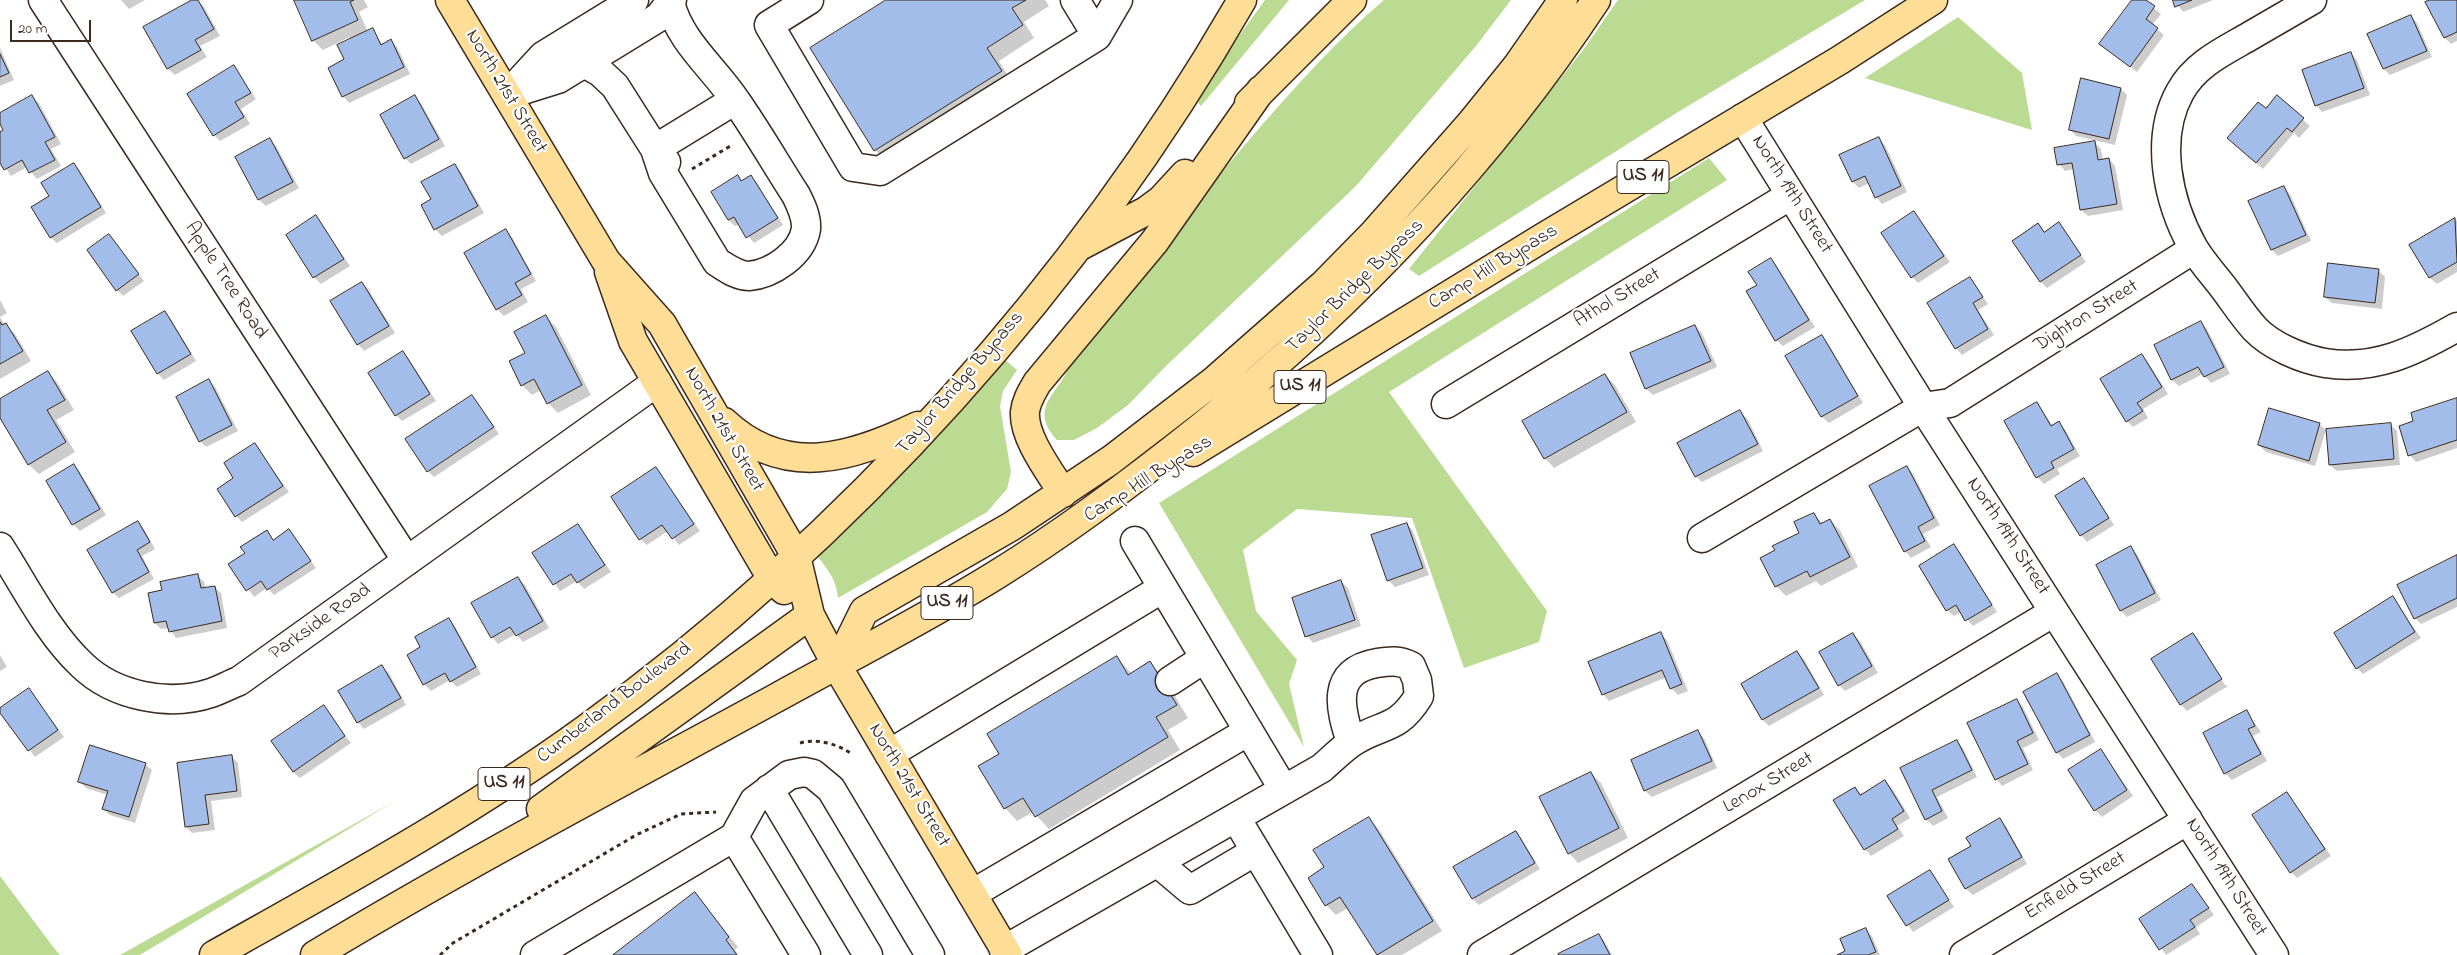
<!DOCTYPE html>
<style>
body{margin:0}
#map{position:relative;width:2457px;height:955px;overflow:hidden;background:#fff;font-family:"Indie Flower",sans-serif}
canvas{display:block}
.scale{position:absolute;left:10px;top:20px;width:81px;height:22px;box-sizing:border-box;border:2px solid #3b2a1e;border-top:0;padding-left:6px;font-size:15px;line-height:18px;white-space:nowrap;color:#3b2a1e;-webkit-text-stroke:4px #fff;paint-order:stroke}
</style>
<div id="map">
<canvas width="2457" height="955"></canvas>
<div class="scale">20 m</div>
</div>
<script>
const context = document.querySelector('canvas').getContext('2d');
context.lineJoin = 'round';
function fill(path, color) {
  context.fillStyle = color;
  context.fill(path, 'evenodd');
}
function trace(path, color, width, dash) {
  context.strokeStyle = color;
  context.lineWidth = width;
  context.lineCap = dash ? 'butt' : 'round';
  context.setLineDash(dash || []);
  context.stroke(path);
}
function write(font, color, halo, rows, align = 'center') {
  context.font = font + ' "Indie Flower",sans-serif';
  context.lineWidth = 4.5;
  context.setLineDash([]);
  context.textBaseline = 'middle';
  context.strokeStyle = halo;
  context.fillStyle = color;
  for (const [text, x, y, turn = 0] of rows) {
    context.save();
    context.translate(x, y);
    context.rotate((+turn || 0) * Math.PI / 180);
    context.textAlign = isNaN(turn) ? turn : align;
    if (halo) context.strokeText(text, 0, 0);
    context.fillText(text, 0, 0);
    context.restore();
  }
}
const green = new Path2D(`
 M1265,0H1289L1201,106L1194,98Z
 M1384,0H1511L1476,46L1356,186L1166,366L1128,405L1097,428L1074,440H1057C1027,406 1060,394 1070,364C1131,287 1190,208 1255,133C1295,87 1337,40 1384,0Z
 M1618,0H1865L1678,112L1419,276L1409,269L1583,50Z
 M1958,17L2022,73L2032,130L1865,78Z
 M1709,158L1727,180L1389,392L1547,611L1539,642L1464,668L1412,518L1297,509L1243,550L1256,611L1297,660L1289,684L1304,747L1159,503Z
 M1003,358L1017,370L1003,391L1000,406L1011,472L1007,489L987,512L838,598C837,580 826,567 815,553Z
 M395,801L140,955H120Z
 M0,876L54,948L60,955H0Z`);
const shadow = new Path2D(`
 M121,0H145L129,9Z
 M194,0L203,5L220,36L200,46L207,57L175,75L168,69L145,27Z
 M295,0H364L368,7L359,12L368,32L372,30L383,45L391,41L397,47L410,74L349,103L343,96L350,37L323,50L313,40Z
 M889,0H1045L1049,6L1024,22L1034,38L999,61L1013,84L888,163L875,150Z
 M2134,0H2144L2161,14L2152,25L2164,35L2137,72L2101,44Z
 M2174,0H2213L2183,12Z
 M2432,0H2457V41L2451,44L2445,38L2427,3Z
 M2411,16L2417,23L2432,57L2390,75L2384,69Z
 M0,48L14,80L0,86Z
 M2351,54L2357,60L2370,95L2322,112L2316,105Z
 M233,67L256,99L241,109L250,124L220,141L214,135Z
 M2121,89L2127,95L2115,145L2076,136L2070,129Z
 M32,97L39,103L61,144L51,149L61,166L37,179L27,167L11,176L0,160V133L5,131L0,122V114Z
 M415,97L421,103L445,146L411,164L405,158Z
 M2277,97L2310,126L2299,138L2294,133L2263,169L2235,144Z
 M1878,138L1885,145L1907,192L1882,204L1876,197L1869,183L1859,188L1853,182Z
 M270,140L276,146L299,188L266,206L259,200L237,157Z
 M2095,143L2101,149L2103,160L2109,159L2115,166L2123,210L2088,216L2081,210L2074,169L2065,171L2059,164Z
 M74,164L80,171L106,213L57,243L50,237V196Z
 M455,166L461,172L484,213L442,236L435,229L422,205L432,200Z
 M738,177L743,182L751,177L757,183L783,225L754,243L739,224L735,226L728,220Z
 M2283,187L2290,194L2311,241L2278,256L2272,250Z
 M1914,212L1950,262L1918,283L1912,277Z
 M316,217L350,266L321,284L314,277Z
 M2455,219L2457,221V272L2437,284L2430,278L2411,245Z
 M2059,224L2086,262L2047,288L2041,282L2038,225L2046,233Z
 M506,231L512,237L536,281L521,289L528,302L504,316L497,309Z
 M109,235L144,281L123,296L117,290Z
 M1771,259L1777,266L1815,327L1783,346L1776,340L1758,286Z
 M2378,270L2385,277L2382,309L2332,303L2325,297Z
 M1970,278L1988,304L1978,310L1994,335L1962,355L1956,348Z
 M362,283L368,289L395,333L364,351L358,344Z
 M0,300L7,313L0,317L5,325L15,334L31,361L0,379Z
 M165,312L171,319L196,361L164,380L158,374Z
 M546,317L556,327L591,395L558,413L548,403L541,390L532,395L522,385L526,353Z
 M2201,323L2207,329L2230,374L2211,383L2203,374L2179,386L2172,380L2155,346Z
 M1695,326L1702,333L1717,367L1653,395L1646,389L1631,354Z
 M1822,337L1828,343L1863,403L1829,423L1822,417L1787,357Z
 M403,352L409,359L436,401L402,421L396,415Z
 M2141,355L2148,362L2168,394L2143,409L2148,418L2133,427L2127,421Z
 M47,372L57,382L74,410L56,420L75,452L39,474L29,465L0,415V400Z
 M1605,375L1615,385L1636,422L1554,468L1545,458Z
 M209,381L215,387L238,431L206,447L200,441Z
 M472,396L499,434L434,477L428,471Z
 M2457,400V448L2416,462L2410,455Z
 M2037,403L2053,426L2058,423L2065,429L2080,456L2057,469L2060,474L2044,484L2037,477Z
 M1740,412L1747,418L1763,451L1702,482L1696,476Z
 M2319,424L2326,430L2315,466L2266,452L2259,445Z
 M2390,424L2397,431L2400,465L2337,471L2330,465Z
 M255,445L289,492L242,522L236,516L235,479Z
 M74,466L80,472L106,515L80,531L73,524L48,481Z
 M1907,467L1913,474L1940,525L1923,534L1931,547L1911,558L1905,551Z
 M656,469L700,531L679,545L668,531L647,545L640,539Z
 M2084,480L2114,525L2087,542L2081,535Z
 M1814,514L1823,524L1830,520L1840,530L1858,567L1821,586L1816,581L1786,596L1776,586V551L1801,533Z
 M138,523L144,529L155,549L142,556L154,579L119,598L112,592Z
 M1407,524L1413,531L1429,575L1395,587L1388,580Z
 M578,525L611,572L584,589L577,581L560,591L534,554Z
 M289,530L316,568L274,595L267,588L254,597L230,564L247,554L266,531L274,540Z
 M1954,546L1960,552L1997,612L1973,626L1961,612L1954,616L1947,610Z
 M2131,548L2137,554L2161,600L2127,617L2121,611L2097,565Z
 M2457,557V607L2421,624L2415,618Z
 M198,576L204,582L206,589L214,587L221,593L227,628L176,638L169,628L161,629L155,623Z
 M518,578L525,585L549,628L523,642L516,634L498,644L492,637Z
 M1341,582L1348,588L1361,626L1313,643L1307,636Z
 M2393,598L2421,638L2363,674L2357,668Z
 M448,620L455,626L481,674L457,687L450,680L431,691L424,684Z
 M1660,633L1667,640L1688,691L1678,695L1671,688L1667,677L1609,701L1603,694Z
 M1853,634L1860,641L1878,673L1845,691L1839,685Z
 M2193,634L2199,640H2196L2225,685L2228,686L2187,711L2181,705L2153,659Z
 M1797,653L1804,659L1824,695L1769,726L1763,720L1742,685Z
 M0,655L7,667L0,671Z
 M1117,658L1132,674L1150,663L1163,676L1188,718L1168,730L1180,750L1049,829L1033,812L1017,821L1005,808L1000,754Z
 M382,667L389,673L406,705L364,729L358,722Z
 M2057,675L2063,681L2095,742L2063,759L2057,752Z
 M28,689L64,737L35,757L0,711Z
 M2017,701L2023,707L2039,740L2023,748L2033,770L2002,786L1996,779Z
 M323,707L351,743L300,778L293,772Z
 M2246,711L2261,732L2253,736L2267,761L2232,780L2225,773L2204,734Z
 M1697,732L1704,738L1717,768L1652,797L1645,791L1632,761Z
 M1957,742L1963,748L1977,777L1937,797L1948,818L1933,826L1926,819L1902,769Z
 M2101,750L2133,796L2102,817L2095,810Z
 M232,757L238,763L242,797L211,801L215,830L192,833L186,827L178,764Z
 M145,764L152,770L135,823L110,815L103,809L108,795L86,788L80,782Z
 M1591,773L1601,783L1628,838L1578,863L1569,853Z
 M1885,781L1892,788L1910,818L1897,826L1904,836L1871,856L1865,849L1855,788L1862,795Z
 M2287,794L2331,856L2297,878L2291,872Z
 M1368,818L1378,828L1442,931L1402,955H1377L1348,908L1336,915L1326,905L1325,868Z
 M1999,820L2006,826L2027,864L1973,895L1966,889L1950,859L1972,846Z
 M1516,833L1522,839L1540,869L1479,905L1473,899Z
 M1930,871L1954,907L1913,932L1889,897Z
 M2192,885L2214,915L2196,927L2200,934L2166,955L2141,919Z
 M695,894L738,947L735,950L738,955H615Z
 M1865,930L1872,936L1880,955H1840L1847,952Z
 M1599,935L1605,942L1612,955H1560Z`);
const building = new Path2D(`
 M192,0H198L214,29L195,40L201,50L167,69L143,27Z
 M294,0H354L350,2L358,20L312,41Z
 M886,0H1026L1012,8L1023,25L987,48L1002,71L874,151L810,48Z
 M2132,0H2146L2155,6L2146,19L2158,28L2130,67L2099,44Z
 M2173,0H2192L2175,7Z
 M2430,0H2457V32L2444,38L2425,2Z
 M2411,15L2427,51L2383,69L2367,34Z
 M373,28L381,45L391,39L404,67L342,97L328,68L344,59L337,45Z
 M2351,52L2364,88L2315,106L2302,70Z
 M0,54L9,73L0,77Z
 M234,65L251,93L235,102L244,117L213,136L187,94Z
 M2081,78L2121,88L2109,139L2069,130Z
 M32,95L55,137L45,142L55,160L29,173L22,160L4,170L0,163V132L3,130L0,124V113Z
 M415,95L439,139L404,159L380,115Z
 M2277,95L2304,118L2292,132L2287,128L2256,163L2227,138L2258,102L2266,108Z
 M1879,137L1901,186L1875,198L1865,176L1852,182L1839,155Z
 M270,138L293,182L258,200L235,157Z
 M2095,141L2098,160L2109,158L2117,204L2080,210L2072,163L2057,165L2054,148Z
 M74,163L101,207L50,238L31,207L49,196L41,183Z
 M455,164L478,206L434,230L421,205L431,199L421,182Z
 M738,175L741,181L751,175L778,218L746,238L734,217L728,220L711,192Z
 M2284,186L2306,235L2271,250L2248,201Z
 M1914,211L1944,256L1911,278L1881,233Z
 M316,215L344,259L313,278L286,235Z
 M2455,218L2457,262L2429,278L2409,245Z
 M2059,222L2081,255L2040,282L2012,241L2038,223L2044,232Z
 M506,229L531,274L515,283L522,295L496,310L464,253Z
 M109,234L139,274L116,291L87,250Z
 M1771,258L1809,320L1775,341L1746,291L1757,285L1748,272Z
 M2328,263L2379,269L2375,303L2324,297Z
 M1970,277L1983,297L1973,303L1988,329L1955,349L1927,303Z
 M362,282L389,326L357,345L330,301Z
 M165,311L191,354L157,374L131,331Z
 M546,315L582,385L547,404L534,379L521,386L509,361L525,353L514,332Z
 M2201,321L2224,367L2204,377L2198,367L2171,380L2154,345Z
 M0,322L2,325L6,323L23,351L0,364Z
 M1695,325L1711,361L1645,389L1630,353Z
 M1822,335L1858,396L1821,417L1785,356Z
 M403,351L430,394L395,416L368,373Z
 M2142,354L2162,387L2137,403L2143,411L2126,422L2100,379Z
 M48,371L65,400L47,410L66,442L28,465L0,418V399Z
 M1605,374L1627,412L1544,459L1522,421Z
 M209,379L232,425L199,442L176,397Z
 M472,395L494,427L427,472L405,439Z
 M2457,398V440L2408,456L2399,426L2413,421L2411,413Z
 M2037,402L2051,426L2059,421L2074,449L2051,462L2054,468L2036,478L2004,421Z
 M2269,408L2320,423L2309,461L2258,445Z
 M1740,410L1758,444L1695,477L1677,443Z
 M2391,423L2394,459L2329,465L2326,429Z
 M255,443L283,486L235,517L217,489L233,478L224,463Z
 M74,464L100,509L72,525L46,481Z
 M1907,466L1934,518L1918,527L1925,541L1904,552L1869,486Z
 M656,467L694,524L672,539L662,525L639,540L611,497Z
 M2084,478L2109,518L2080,536L2055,496Z
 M1814,513L1820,524L1830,519L1850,557L1810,577L1807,571L1775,587L1760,558L1775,550L1772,546L1799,533L1794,522Z
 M138,521L150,542L137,550L149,572L112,593L87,550Z
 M1407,523L1423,568L1387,581L1371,535Z
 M578,524L605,565L577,583L571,574L553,585L532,553Z
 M289,529L311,561L267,590L261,581L246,591L228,564L245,553L240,547L267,530L273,540Z
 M1954,544L1992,605L1965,621L1956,605L1946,611L1919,566Z
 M2131,546L2155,593L2120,611L2096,565Z
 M2457,555V598L2414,619L2397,585Z
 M198,574L201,588L215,586L222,621L169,632L166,621L154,623L148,593L162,590L160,582Z
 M518,577L543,621L516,636L510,627L491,638L471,603Z
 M1341,580L1355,620L1305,637L1292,598Z
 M2393,596L2415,632L2356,669L2334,633Z
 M449,618L476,667L450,682L445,673L423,685L407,655L420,647L415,637Z
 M1661,632L1682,684L1670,689L1662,670L1602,695L1588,662Z
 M1853,633L1872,666L1838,686L1819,652Z
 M2193,633L2222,679L2180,705L2151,659Z
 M1797,651L1819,688L1762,720L1741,684Z
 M1117,656L1128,675L1150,661L1177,705L1156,717L1168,737L1035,817L1023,798L1004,809L978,766L999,754L987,734Z
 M382,665L401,698L357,723L338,691Z
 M2057,673L2090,735L2056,753L2023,692Z
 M29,688L58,730L28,751L0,713V708Z
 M2017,699L2033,733L2017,741L2028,764L1995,780L1967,723Z
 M324,705L345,736L293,772L271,741Z
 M2247,710L2255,726L2248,729L2261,754L2224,774L2203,733Z
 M1698,730L1712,761L1644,791L1631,760Z
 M1957,740L1972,770L1932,790L1942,811L1925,820L1900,768Z
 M90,745L146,763L129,817L102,809L108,791L78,782Z
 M2101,749L2127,790L2094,811L2068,770Z
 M232,755L237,791L205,795L209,824L185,827L177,763Z
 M1591,772L1619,828L1568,854L1539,797Z
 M1885,780L1904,811L1892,819L1898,829L1864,850L1833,800L1855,787L1860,795Z
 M2287,792L2325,849L2290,873L2252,815Z
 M1369,817L1433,921L1377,955L1340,897L1325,906L1308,878L1324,867L1313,850Z
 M2000,818L2022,857L1965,889L1948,859L1971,846L1966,838Z
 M1516,831L1535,863L1472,899L1453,867Z
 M1930,870L1949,900L1906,926L1887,896Z
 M2192,884L2209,908L2190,920L2195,927L2159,950L2139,919Z
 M695,892L729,937L726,940L737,955H613Z
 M1866,928L1876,952L1868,955H1837L1845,951L1840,939Z
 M1599,934L1610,955H1559L1558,954Z`);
const path = new Path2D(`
 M692,169L732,145
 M800,743C818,738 837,744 852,754
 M440,955L453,943L636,835L681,814L716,812`);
const minor = new Path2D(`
 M43,0L407,561
 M809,0L769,25L853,167L880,171L1097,36L1118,0
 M1075,0L1097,36
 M2312,0C2291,12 2271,24 2250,36C2224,51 2195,64 2180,92C2154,139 2168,202 2193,247C2201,261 2213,274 2223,287C2233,300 2243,316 2255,329C2271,346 2302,359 2325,363C2375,371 2415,351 2457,327
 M584,63L600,72L615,86L655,149L663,173L717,262C727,268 737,276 749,276C772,274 802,254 806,229C807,217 801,205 796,195C776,164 757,131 736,101C714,68 679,41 670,2
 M508,94L543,56L634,0
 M507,95L558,79L659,17L672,0
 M1743,118L1923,407L2274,955
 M666,162L655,149L735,100
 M1446,404L1791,195
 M1702,538L1923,407L1950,403L2194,249
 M1135,541L1284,790
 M0,547C25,586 48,633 82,665C114,696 169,707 211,693C220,690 229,685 239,681L657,382
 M1170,681L1205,658
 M889,754L1163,588
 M769,789L868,955
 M1236,818L1318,955
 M734,837L806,955
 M1158,863L1190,890L1256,851
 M972,894L1249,731
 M1004,950L1322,768C1331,760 1341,750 1351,743C1382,722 1396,733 1419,696L1417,680L1411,666C1399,660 1390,661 1377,663C1330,671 1340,709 1351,742
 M535,955L734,837L754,801L789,775L804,772L813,774L831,789L930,955
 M1482,955L2054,612
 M1964,955L2188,820`);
const major = new Path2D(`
 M450,0L606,261L662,324L796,556L810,615L837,666L1008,955
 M1249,103L1352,0
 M1080,246L1146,211L1161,200L1185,174
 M609,272L633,341L772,579L784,590
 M724,422C785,479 851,458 918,426
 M1193,452L1544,237L1840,60L1933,0
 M1063,493C1050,472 1023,437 1025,412C1026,401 1032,392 1037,383L1155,241L1261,90
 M837,666L864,611L1012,526L1111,460L1215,380L1323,285L1374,233L1471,123L1517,66L1563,0
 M541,809L810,615
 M214,955C340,884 469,814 586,729C850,538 1080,282 1242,0
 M315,955C466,864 622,782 776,698C850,657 925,619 996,575C1067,531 1135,480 1200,428C1354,304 1487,165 1596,0`);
const shields = [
 [1643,177,52],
 [1300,387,52],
 [947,603,52],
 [504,784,52]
];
const shieldNames = [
 ["US 11",1643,177],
 ["US 11",1300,387],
 ["US 11",947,603],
 ["US 11",504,784]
];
const streetNames = [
 ["North 21st Street",505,92,59],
 ["North 19th Street",1791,195,58],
 ["Camp Hill Bypass",1494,268,-31],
 ["Apple Tree Road",225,281,57],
 ["Taylor Bridge Bypass",1356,287,-44],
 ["Athol Street",1618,299,-31],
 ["Dighton Street",2087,317,-32],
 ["Taylor Bridge Bypass",961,384,-49],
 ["North 21st Street",723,430,60],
 ["Camp Hill Bypass",1149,480,-32],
 ["North 19th Street",2007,537,57],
 ["Parkside Road",321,623,-35],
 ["Cumberland Boulevard",615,704,-37],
 ["Lenox Street",1769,784,-31],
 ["North 21st Street",908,786,59],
 ["North 19th Street",2225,878,58],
 ["Enfield Street",2076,887,-31]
];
fill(green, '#bbdb93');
fill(shadow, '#0003');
fill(building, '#a3bdea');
trace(building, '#3b2a1e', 1);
trace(minor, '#3b2a1e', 31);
trace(major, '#3b2a1e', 31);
trace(path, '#3b2a1e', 3, [4, 4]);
trace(minor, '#fff', 28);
trace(major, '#fedd96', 28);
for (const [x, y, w] of shields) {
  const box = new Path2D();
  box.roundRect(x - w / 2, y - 16.5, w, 33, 4);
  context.fillStyle = '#fff';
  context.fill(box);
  trace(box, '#3b2a1e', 1);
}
write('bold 19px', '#3b2a1e', null, shieldNames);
write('20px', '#3b2a1e', '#fff', streetNames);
</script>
